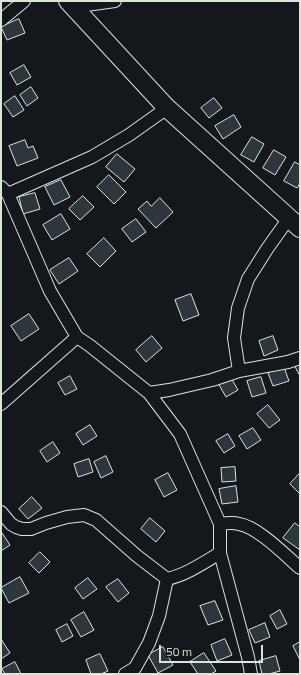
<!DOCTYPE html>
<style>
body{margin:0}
#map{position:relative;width:301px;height:675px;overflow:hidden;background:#14181c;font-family:"Titillium Web",sans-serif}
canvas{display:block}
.frame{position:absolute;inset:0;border:2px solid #d8e6dc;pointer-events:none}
.scale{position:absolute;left:159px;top:645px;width:104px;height:18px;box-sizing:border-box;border:2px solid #d8e6dc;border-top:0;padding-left:5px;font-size:12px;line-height:14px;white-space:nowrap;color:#d8e6dc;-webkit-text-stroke:3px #14181c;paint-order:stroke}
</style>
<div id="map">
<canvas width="301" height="675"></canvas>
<div class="frame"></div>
<div class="scale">50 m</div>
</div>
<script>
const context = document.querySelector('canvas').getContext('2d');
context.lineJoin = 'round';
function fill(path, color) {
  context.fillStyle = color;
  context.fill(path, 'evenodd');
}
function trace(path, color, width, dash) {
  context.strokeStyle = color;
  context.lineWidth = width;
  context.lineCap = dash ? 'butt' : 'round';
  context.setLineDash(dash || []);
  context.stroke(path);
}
const building = new Path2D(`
 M19,19L25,33L7,40L1,27Z
 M24,65L31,77L17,85L10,73Z
 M31,87L38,98L27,106L20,95Z
 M15,96L24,110L13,117L4,104Z
 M214,98L222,108L209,118L201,108Z
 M234,115L241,127L223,139L215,126Z
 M252,137L264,144L254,162L241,155Z
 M25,140L28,148L33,146L38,158L17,166L9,146Z
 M274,150L286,157L275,175L263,168Z
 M117,154L135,169L124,182L106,167Z
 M295,162L300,165V183L297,188L284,181Z
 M109,175L126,192L114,204L97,187Z
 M61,180L70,197L54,205L45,187Z
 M35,193L40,209L23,214L19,197Z
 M83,196L94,207L80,220L69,209Z
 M160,198L173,212L156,228L138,209L147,201L151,206Z
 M61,214L70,229L52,240L43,225Z
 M136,219L146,232L132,242L122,229Z
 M104,238L116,251L100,267L87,254Z
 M69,258L78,271L59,284L50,270Z
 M191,294L199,315L183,321L175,300Z
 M29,314L39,329L21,341L11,326Z
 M152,336L162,348L146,362L136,350Z
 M273,336L278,350L264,356L259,341Z
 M300,359V376L293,363Z
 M284,367L289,381L273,386L268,373Z
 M70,376L77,389L65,395L58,383Z
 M230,376L238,390L226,397L218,383Z
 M261,377L266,393L252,397L247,381Z
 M268,405L280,420L269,428L257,414Z
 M90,425L97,436L83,445L76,434Z
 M253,428L261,440L247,449L239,436Z
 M228,434L235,446L224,453L216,441Z
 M53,442L60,453L47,462L40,451Z
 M106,456L113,472L101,478L94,462Z
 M89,459L93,472L78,477L74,464Z
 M235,467L236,481L222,482L221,468Z
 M168,473L177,490L164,497L155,480Z
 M300,473V494L290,484Z
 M236,486L238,502L222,504L219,489Z
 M32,497L42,508L28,519L19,509Z
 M150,518L165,531L156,542L141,529Z
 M295,523L300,527V550L283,538Z
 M2,533L10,545L1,551V534Z
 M40,552L50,562L39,573L29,563Z
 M20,577L29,593L9,603L1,588Z
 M88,578L97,589L83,599L75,588Z
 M118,579L129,593L118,602L106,587Z
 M215,601L223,620L208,625L200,606Z
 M280,610L287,624L277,629L270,616Z
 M84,612L94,630L81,637L71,620Z
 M265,623L270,637L255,643L249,630Z
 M67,624L73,636L62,642L56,630Z
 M1,639L10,653L1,659Z
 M225,639L232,655L217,661L211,645Z
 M300,642V660L293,646Z
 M163,647L173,665L158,673L148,655Z
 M204,653L216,671L211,674H198L190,662Z
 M100,654L108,671L101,674H91L86,660Z
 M276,656L280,671L269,674H262L259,661Z
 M15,662L21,674H5L2,669Z`);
const street = new Path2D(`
 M72,7L115,1
 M1,20L24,1
 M1,187L8,194L92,157L129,135L167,108
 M8,194L50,291L77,337L89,345L149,393
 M239,371L234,338L238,308L248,279L267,249L289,218
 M1,404L77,337
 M1,512L11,524L16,527L22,529H31L46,523L67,517L84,515L96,520L137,556L167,579C186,575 203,563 220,553
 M220,524C226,523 233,522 239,524C258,527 285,555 300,568
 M125,674L135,668L149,643L159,616L167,579
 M251,674L248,657L220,553V524L180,434L149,393L169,390L212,380L239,371L288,362L300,358`);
const secondary = new Path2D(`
 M68,1L167,108L300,228`);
fill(building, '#2c363c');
trace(building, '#d8e6dc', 1);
trace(street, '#d8e6dc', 14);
trace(secondary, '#d8e6dc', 20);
trace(street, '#14181c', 12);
trace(secondary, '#14181c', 18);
</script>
